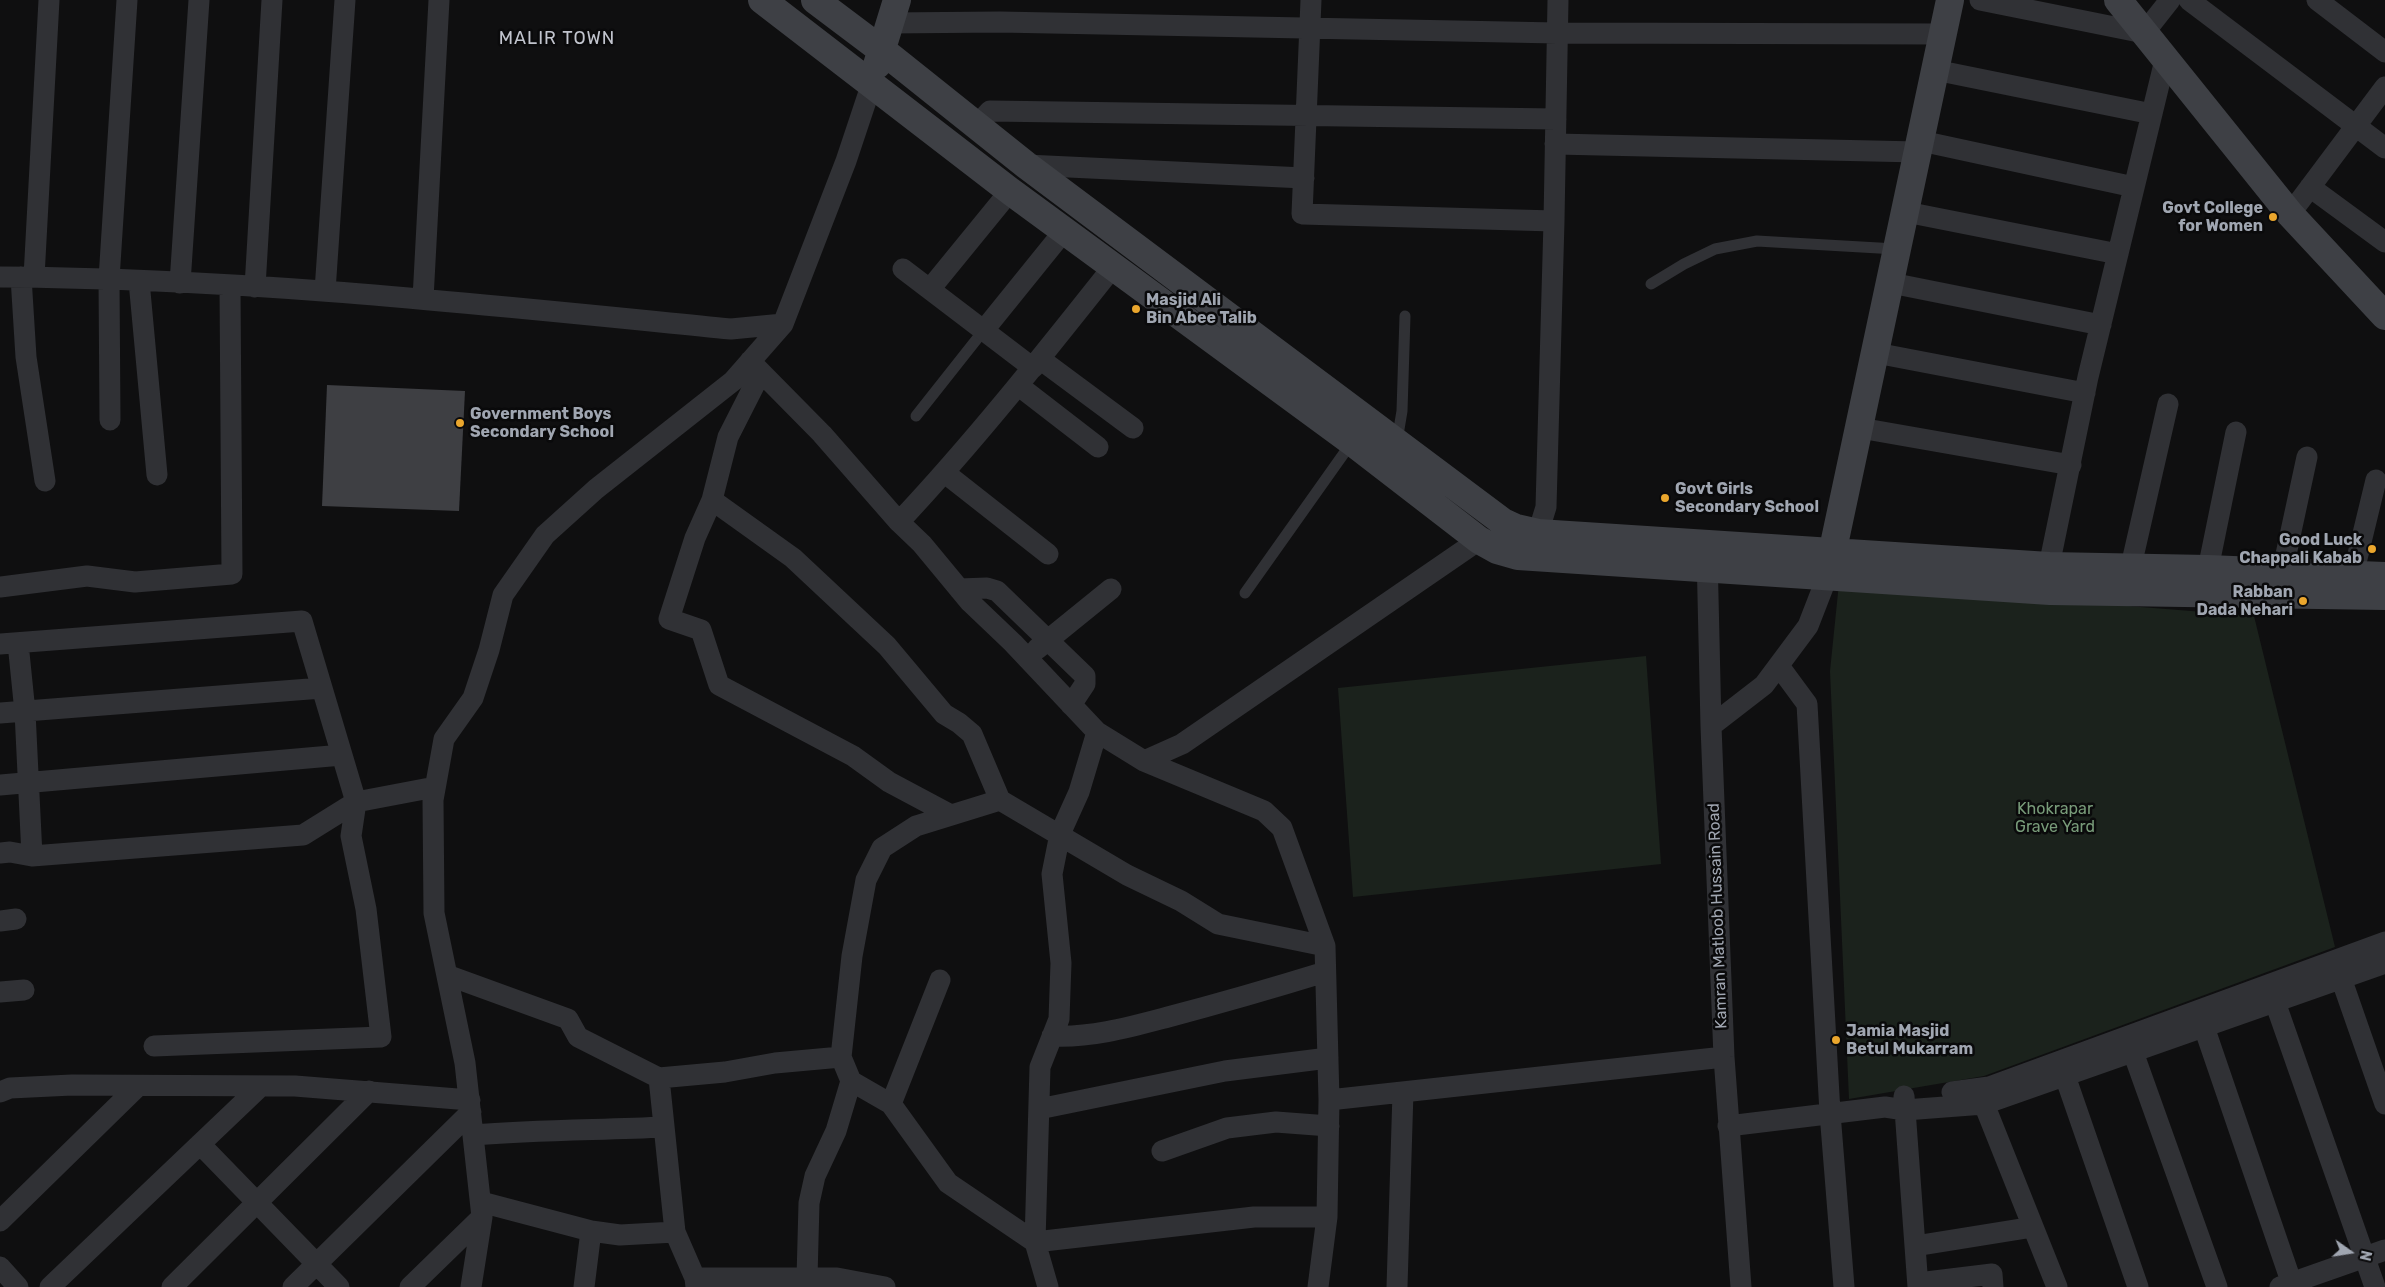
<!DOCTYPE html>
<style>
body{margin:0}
#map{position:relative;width:2385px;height:1287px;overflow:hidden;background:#0f0f10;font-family:Rubik,sans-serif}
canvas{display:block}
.north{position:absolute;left:2325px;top:1227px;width:50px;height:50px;-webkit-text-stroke:4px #0a0a0b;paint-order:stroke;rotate:103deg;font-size:14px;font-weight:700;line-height:20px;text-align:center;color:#a0a6b1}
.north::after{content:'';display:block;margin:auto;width:18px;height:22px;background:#a0a6b1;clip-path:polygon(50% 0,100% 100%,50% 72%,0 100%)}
</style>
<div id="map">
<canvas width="2385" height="1287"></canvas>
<div class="north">N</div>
</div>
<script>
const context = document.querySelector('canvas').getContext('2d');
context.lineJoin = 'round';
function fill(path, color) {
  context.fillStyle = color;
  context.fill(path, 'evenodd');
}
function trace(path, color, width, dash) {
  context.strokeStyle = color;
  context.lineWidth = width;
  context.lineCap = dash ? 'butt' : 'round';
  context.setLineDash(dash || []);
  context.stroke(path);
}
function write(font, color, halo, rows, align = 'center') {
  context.font = font + ' Rubik,sans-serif';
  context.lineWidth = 5;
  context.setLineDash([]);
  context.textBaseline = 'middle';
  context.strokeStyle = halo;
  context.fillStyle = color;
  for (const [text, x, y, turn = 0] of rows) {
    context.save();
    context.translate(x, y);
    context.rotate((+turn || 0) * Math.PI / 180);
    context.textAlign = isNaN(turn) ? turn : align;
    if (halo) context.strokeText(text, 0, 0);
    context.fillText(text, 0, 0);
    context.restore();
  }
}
const green = new Path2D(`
 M1839,583L2254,616L2335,947L1984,1076L1849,1099L1830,671Z
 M1646,656L1661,864L1353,897L1338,688Z`);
const building = new Path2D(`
 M327,385L465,391L459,511L322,506Z`);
const lane = new Path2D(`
 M1651,284L1684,264L1715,249L1757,241L1896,249
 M916,416L984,330
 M1397,441L1402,411L1405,316
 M1245,593L1352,442`);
const street = new Path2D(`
 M1311,0L1302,214L1554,221
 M1980,0L2144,33L2170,0
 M2189,0L2385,148
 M2317,0L2385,52
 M889,23L1000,22L1557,33L1943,34
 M1935,70L2152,114
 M976,126L990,111L1556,119
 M1921,141L2134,187
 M1555,144L1918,152
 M1026,165L1304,178
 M2310,187L2385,242
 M1906,212L2118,254
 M2290,214L2385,87
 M903,269L1033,368
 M0,277C244,278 488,305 731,329L783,324
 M21,277L26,357L45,481
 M34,277L49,0
 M139,281L157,475
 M180,283L199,0
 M1891,283L2101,325
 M255,287L272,0
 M930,289L1010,191
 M325,291L345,0
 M423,299L439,0
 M984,330L1064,231
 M1876,353L2085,393
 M1040,359L1133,428
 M750,361L822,434L899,522L922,544L970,602L1013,643L1097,732L1144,761L1264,811L1282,828L1325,946L1329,1100L1327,1217L1318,1287
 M761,372L728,437L712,500L695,538L669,619L701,630L719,685L853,756L889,782L949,814
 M1019,386L1098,447
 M110,420L109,279L127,0
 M1860,428L2071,465
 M945,473L1048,554
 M712,500L793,558L887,646L944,714L959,723L972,734L1000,800L1127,875L1181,901L1218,924L1325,946
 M899,522C975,441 1043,355 1112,268
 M1538,533L1546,507L1554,221L1558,0
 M1707,553L1711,726L1724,1057L1741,1287
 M2049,566L2088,377L2165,60
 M2131,566L2168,404
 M2208,569L2236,432
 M2282,573L2307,457
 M2353,575L2376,480
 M0,587L87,576L135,582L232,574L230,286
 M959,589L987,588L997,591L1085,676V684L1071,705
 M18,643L25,712L32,856
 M0,644L302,621L356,802L351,836L366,909L381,1037L154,1046
 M1037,649L1111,589
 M1779,666L1807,704L1830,1113L1844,1287
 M0,713L322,688
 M1711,726L1764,685L1808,626L1827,577
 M1144,761L1182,744L1479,540
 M0,785L342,755
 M0,853L10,852L32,856L303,835L356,802L435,787
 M0,921L16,919
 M447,975L568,1019L578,1037L659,1078L725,1072L775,1063L841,1057L851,1081L891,1104L948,1183L1035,1242L1254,1217H1327
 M2341,978L2385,1104
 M0,992L24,990
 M2275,1002L2375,1287
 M2204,1027L2293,1287
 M1052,1036C1091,1038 1130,1027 1168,1017C1221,1003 1273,988 1325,972
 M2133,1052L2217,1287
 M841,1057L852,956L866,880L882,848L916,826L1000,800
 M2065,1076L2138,1287
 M659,1078L675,1232L695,1278L696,1287
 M0,1092L10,1088L72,1085L295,1086L470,1100
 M1952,1092L1989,1087L2385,942
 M1904,1096L1918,1287
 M1329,1100L1724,1057
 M891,1104L940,980
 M1984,1104L2057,1287
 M1039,1109L1225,1071L1328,1058
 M1728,1126L1885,1107L1905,1110L1984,1104L2385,963
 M473,1135C537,1130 601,1130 664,1127
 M200,1144L339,1287
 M1162,1151L1227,1128L1276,1122L1329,1126
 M481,1202L591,1231L620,1235L675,1232
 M0,1221L138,1086
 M1915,1246L2033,1227
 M0,1267L18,1287
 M695,1278H837L885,1287
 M807,1278L809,1203L815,1176L836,1131L851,1081
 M1918,1283L1992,1274L1993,1287
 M50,1287L261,1086
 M172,1287L369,1091
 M293,1287L471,1112
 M410,1287L482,1217
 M471,1287L482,1217L465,1063L434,913L433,800L444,739L473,698L489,650L503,595L545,535L596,489L733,381L783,324L846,161L871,86
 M584,1287L591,1231
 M1048,1287L1035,1242L1040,1067L1059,1019L1061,963L1052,874L1060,834L1079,792L1097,732
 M1397,1287L1403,1092
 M2280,1287L2385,1250`);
const secondary = new Path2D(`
 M762,0L1010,191L1352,442L1479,540L1497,550L1518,556L2050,591L2385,596
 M815,0L892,58L1026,165L1503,522L1516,528L1538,533L2049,566L2208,569L2385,576
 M2118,0L2290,214L2385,316
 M877,65L897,0
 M1829,568L1950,0`);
const markers = [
 [2273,217,5,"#eaa62d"],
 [1136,309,5,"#eaa62d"],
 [460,423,5,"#eaa62d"],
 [1665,498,5,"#eaa62d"],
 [2372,549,5,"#eaa62d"],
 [2303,601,5,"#eaa62d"],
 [1836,1040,5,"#eaa62d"]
];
const poiNames = [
 ["Govt College",2263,208,"right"],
 ["for Women",2263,226,"right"],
 ["Masjid Ali",1146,300],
 ["Bin Abee Talib",1146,318],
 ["Government Boys",470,414],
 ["Secondary School",470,432],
 ["Govt Girls",1675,489],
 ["Secondary School",1675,507],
 ["Good Luck",2362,540,"right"],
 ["Chappali Kabab",2362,558,"right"],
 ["Rabban",2293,592,"right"],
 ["Dada Nehari",2293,610,"right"],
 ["Jamia Masjid",1846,1031],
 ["Betul Mukarram",1846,1049]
];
const parkNames = [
 ["Khokrapar",2055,809],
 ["Grave Yard",2055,827]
];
const streetNames = [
 ["Kamran Matloob Hussain Road",1718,916,-92]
];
const neighbourhoodNames = [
 ["MALIR TOWN",557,39]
];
fill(green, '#1b221c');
fill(building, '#3e3f43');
trace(lane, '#303135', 11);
trace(street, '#303135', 21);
trace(secondary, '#3e4045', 28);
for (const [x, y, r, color] of markers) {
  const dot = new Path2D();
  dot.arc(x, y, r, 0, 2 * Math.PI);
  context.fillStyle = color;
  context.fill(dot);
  trace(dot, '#0a0a0b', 2);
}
write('bold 16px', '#a0a6b1', '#0a0a0b', poiNames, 'left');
write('16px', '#789b79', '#0a0a0b', parkNames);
write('16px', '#a0a6b1', '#0a0a0b', streetNames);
context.letterSpacing = '1px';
write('18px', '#c1c4cd', '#0a0a0b', neighbourhoodNames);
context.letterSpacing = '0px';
</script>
